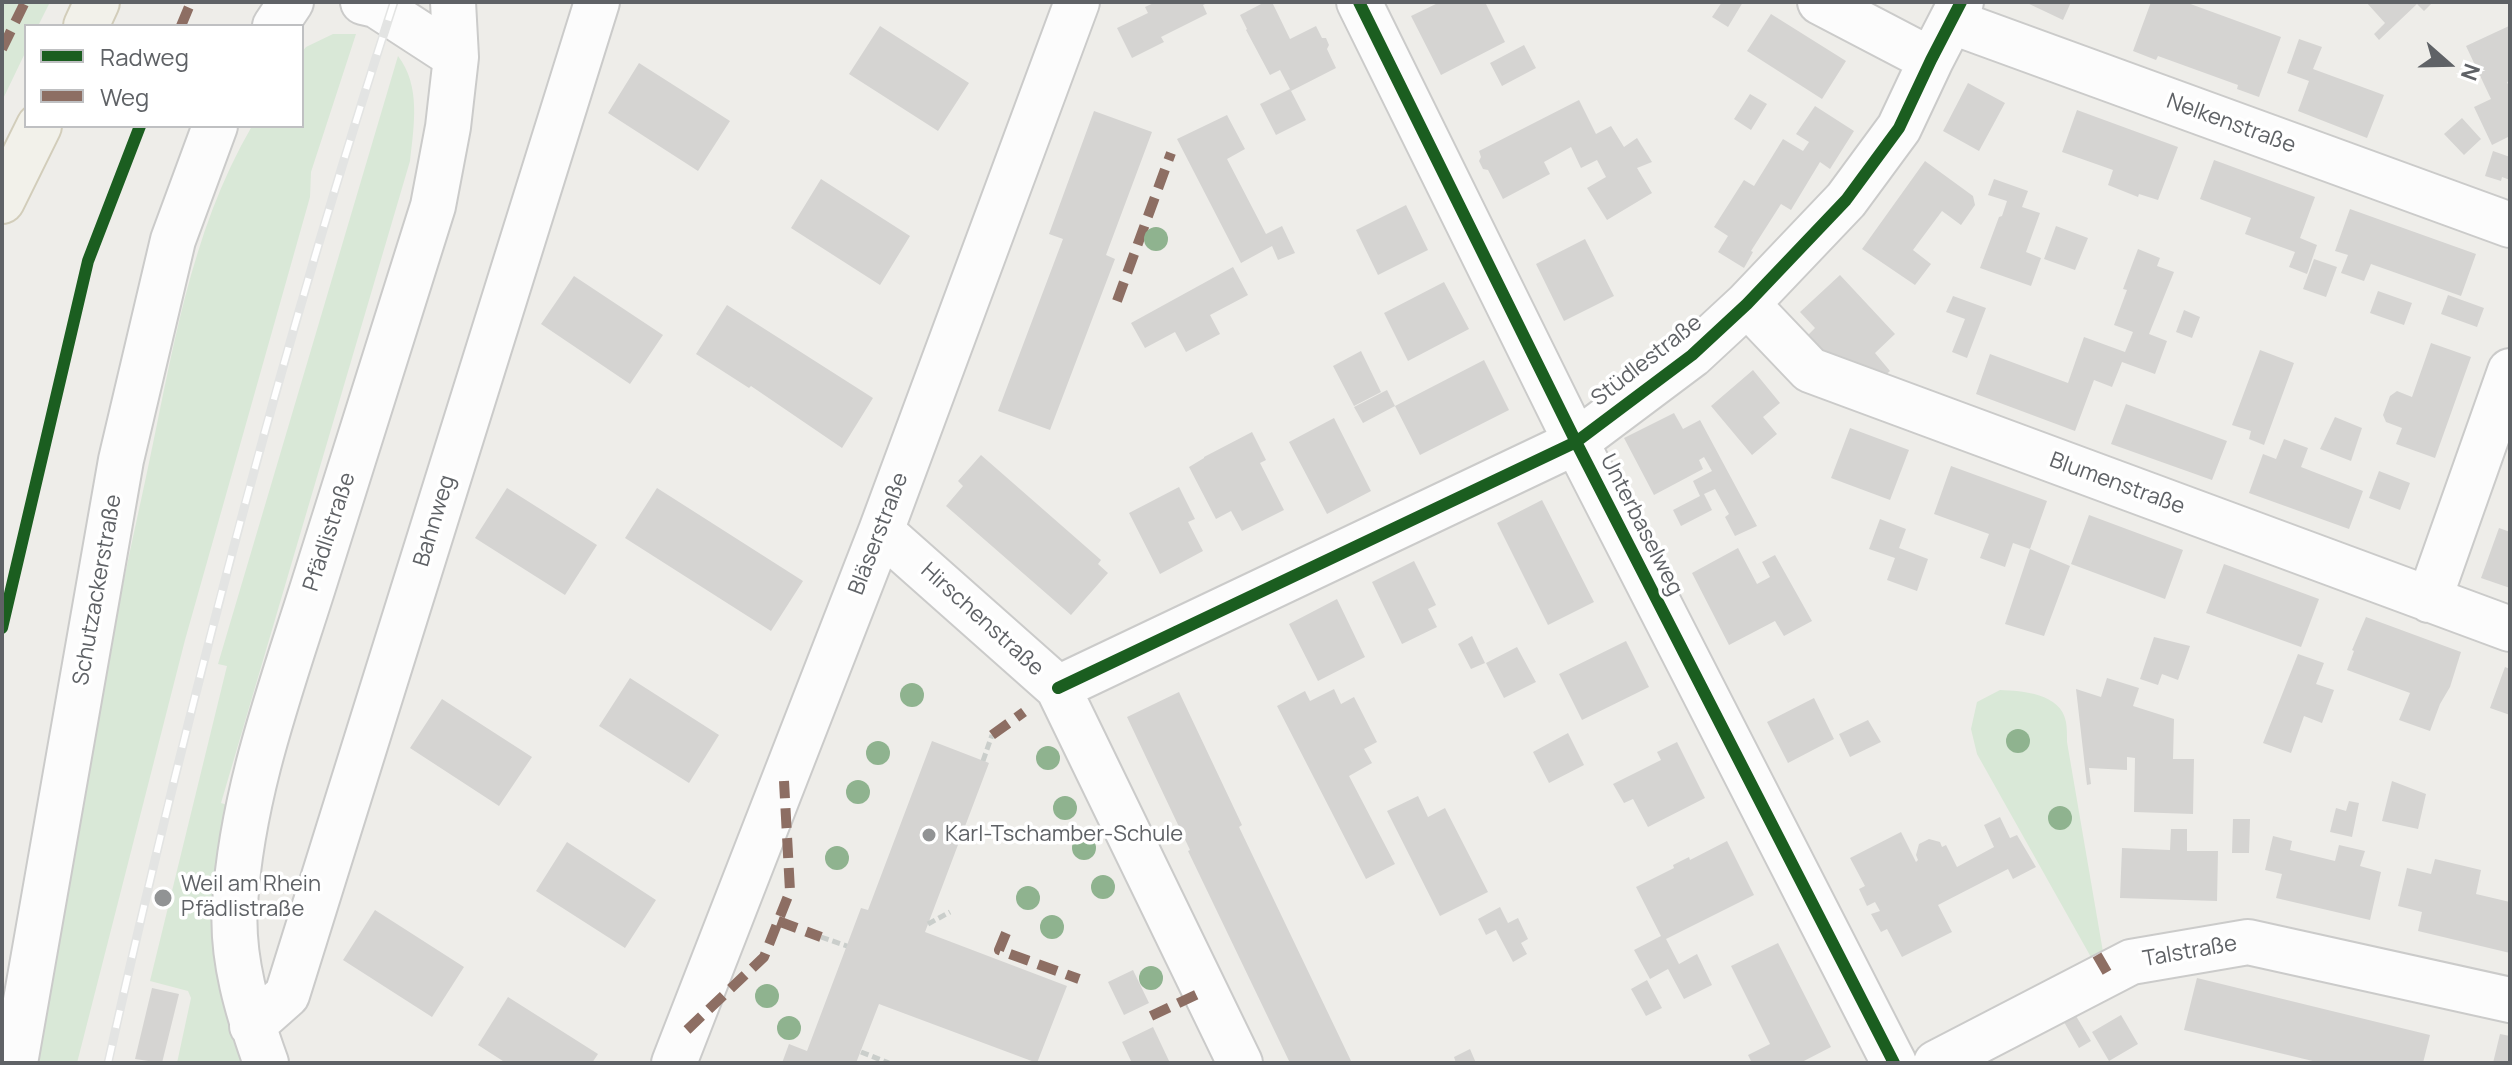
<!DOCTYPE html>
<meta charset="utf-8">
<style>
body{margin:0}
#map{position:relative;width:2512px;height:1065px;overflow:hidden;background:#eeede9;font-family:Manrope,sans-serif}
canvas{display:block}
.frame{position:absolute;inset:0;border:4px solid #5f6266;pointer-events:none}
.legend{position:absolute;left:24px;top:24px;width:280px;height:104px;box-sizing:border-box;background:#fff;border:2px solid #bfc0c2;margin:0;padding:10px 14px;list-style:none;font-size:24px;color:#5f6266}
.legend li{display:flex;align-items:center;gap:16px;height:40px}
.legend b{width:40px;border:2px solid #bfc0c2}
.north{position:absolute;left:2408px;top:24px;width:80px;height:80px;-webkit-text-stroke:6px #fff;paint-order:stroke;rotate:110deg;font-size:22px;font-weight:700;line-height:32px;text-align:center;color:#5f6266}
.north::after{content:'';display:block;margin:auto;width:28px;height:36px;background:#5f6266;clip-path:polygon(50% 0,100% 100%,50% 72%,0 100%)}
</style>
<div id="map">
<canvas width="2512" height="1065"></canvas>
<div class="frame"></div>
<ul class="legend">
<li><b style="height:10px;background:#1b5e20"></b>Radweg</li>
<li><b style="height:10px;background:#8d6e63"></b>Weg</li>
</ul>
<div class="north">N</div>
</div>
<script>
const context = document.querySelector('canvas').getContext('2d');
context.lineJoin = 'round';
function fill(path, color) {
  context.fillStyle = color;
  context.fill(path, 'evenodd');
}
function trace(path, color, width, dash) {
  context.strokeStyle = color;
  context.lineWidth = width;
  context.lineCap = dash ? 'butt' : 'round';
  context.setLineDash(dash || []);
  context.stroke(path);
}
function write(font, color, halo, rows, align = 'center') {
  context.font = font + ' Manrope,sans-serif';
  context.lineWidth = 7;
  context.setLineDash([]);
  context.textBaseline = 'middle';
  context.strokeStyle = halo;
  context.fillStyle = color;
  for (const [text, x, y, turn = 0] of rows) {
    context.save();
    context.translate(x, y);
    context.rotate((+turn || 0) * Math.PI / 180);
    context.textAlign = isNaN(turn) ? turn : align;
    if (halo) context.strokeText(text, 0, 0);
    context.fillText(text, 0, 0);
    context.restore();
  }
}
const green = new Path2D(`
 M2,2H50L38,26H26V51L2,101Z
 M333,34H356L311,172L310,197L185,640L77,1063H27C66,867 103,672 146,477C172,357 189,234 252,126H302V52L306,47Z
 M398,56C421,86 414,125 410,161L221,803L234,807L244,1063H177L191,998L188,991L150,981L227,666L218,664Z
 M2000,690C2022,691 2061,693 2066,722C2067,728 2067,736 2067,742L2103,952L2092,959L1977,754L1971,729L1977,702Z`);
const building = new Path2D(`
 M1156,2H1209L1203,5L1207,14L1161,37L1164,42L1132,58L1117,28L1148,13L1145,7Z
 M1265,2H1272L1290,39L1316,26L1322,38H1326L1329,45L1327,49L1336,68L1291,91L1280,70L1270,75L1246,30L1247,29L1240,15Z
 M1440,2H1485L1505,42L1441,75L1411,16Z
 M1722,2H1743L1728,27L1712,17Z
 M2025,2H2071L2063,20Z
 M2151,2H2185L2281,37L2259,97L2237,89L2238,85L2158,56L2156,60L2133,51Z
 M2366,2H2433L2424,11L2417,4L2379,40L2374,34L2385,23Z
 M1771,14L1846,61L1822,99L1747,51Z
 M880,26L969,83L938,131L849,74Z
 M2509,26L2510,81L2507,82L2510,89V136L2492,145L2474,107L2491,99L2466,46Z
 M2299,39L2322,47L2313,69L2384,95L2367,138L2298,111L2309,81L2287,73Z
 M1524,45L1536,68L1502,86L1490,63Z
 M639,63L730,121L698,171L608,113Z
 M1968,83L2005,103L1979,151L1943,131Z
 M1290,89L1306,120L1276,135L1260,104Z
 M1750,94L1767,104L1751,130L1734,119Z
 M1579,100L1596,134L1611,126L1624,147L1637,138L1652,162L1637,168L1652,193L1607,220L1587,188L1606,177L1597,160L1581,168L1571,147L1544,162L1550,174L1503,199L1488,170L1483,169L1479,161L1481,157L1479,151Z
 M1815,106L1854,131L1830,169L1820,162L1791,210L1781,204L1751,251L1753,252L1744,268L1718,252L1728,236L1714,227L1744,180L1754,186L1783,139L1803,151L1809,142L1796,134Z
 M2077,110L2178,147L2158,200L2139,194L2138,197L2108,185L2113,170L2062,152Z
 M1094,111L1152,132L1106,255L1115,259L1050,430L998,411L1063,239L1049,234Z
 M1227,115L1245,149L1227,159L1266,234L1282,226L1295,253L1278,260L1272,246L1241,263L1177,139Z
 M2462,118L2481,139L2464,155L2444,134Z
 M2493,151L2510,157V180L2502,177L2501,181L2485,176Z
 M2214,160L2315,197L2300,238L2317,245L2307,274L2289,267L2295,252L2245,234L2251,218L2200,199Z
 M1925,161L1973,196L1975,205L1961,225L1942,211L1913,250L1931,264L1915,285L1862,249Z
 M821,179L910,236L880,285L791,228Z
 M1994,179L2028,191L2022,207L2040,213L2026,252L2041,258L2031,286L1980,268L1999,217L2002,216L2007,201L1988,195Z
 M1406,205L1428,250L1378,275L1356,230Z
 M2350,209L2476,254L2461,296L2371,264L2364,281L2341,273L2348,255L2335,251Z
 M2056,226L2088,238L2075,270L2044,259Z
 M1585,239L1614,296L1564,321L1536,264Z
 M2138,249L2160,258L2157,266L2174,272L2149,334L2167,341L2155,374L2122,362L2112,387L2094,380L2075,431L1976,394L1990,354L2068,383L2084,337L2125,352L2133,332L2114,325L2127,290L2123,289Z
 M2314,259L2337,267L2326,297L2303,289Z
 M1233,267L1248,295L1210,315L1220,334L1186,352L1175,332L1145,348L1131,323Z
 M1840,275L1895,334L1875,353L1890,371L1882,378L1820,352L1806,337L1815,328L1800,312Z
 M574,276L663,335L630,384L541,324Z
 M1444,282L1469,329L1408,361L1384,313Z
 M2378,291L2412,303L2404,325L2370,313Z
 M2448,295L2484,308L2477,327L2441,314Z
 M1953,296L1986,308L1967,358L1952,352L1965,319L1946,312Z
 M727,305L873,398L842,448L751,386L749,388L696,354Z
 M2184,310L2200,317L2192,338L2176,332Z
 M2431,343L2471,357L2435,458L2396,444L2402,428L2386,422L2383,415L2390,396L2397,391L2412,397Z
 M2260,350L2294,363L2264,445L2249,439L2251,431L2232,425Z
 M1361,351L1381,392L1354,406L1333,366Z
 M1484,360L1509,410L1420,455L1395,406Z
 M1753,370L1780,403L1763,417L1777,434L1752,455L1711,406Z
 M1387,390L1395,406L1363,423L1354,407Z
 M2126,404L2227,441L2212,480L2111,444Z
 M1674,413L1683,429L1700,420L1757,526L1735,536L1725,517L1729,514L1715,489L1704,494L1712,510L1681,526L1673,510L1700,496L1693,481L1712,471L1704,457L1699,460L1703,469L1654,495L1624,438Z
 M2335,417L2362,428L2351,461L2320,449Z
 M1334,418L1371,491L1327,514L1289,442Z
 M1850,428L1909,450L1890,500L1831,478Z
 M1252,432L1266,460L1260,463L1284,510L1242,531L1231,511L1216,519L1189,467L1204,458V457Z
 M2284,439L2308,448L2301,467L2363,491L2349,529L2249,493L2263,454L2276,459Z
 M981,455L1101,560L1098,564L1108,573L1071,615L946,506L963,486L958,481Z
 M1951,466L2047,501L2030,549L2013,543L2005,567L1980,558L1989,534L1934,514Z
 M2379,471L2410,483L2400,510L2369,498Z
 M1179,487L1195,519L1188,522L1203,551L1160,574L1129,513Z
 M507,488L597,545L565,595L475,538Z
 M657,488L803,581L771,631L625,538Z
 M1542,500L1594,602L1548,625L1497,523Z
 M2089,515L2183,550L2165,599L2071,564Z
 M1880,519L1906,529L1899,548L1928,559L1917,591L1887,580L1895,558L1869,549Z
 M2499,528L2510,532V588L2481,578Z
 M1738,548L1757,584L1770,577L1762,562L1775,555L1812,621L1784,636L1775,621L1729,645L1692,573Z
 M2030,549L2070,566L2044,636L2005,624Z
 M1414,561L1436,605L1428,609L1437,627L1402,644L1372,582Z
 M2224,564L2319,599L2301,647L2206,613Z
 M1337,599L1365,657L1318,681L1289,624Z
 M2366,617L2461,652L2450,687L2440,704L2430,731L2399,720L2410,693L2347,670L2354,651L2352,650Z
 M1472,636L1485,663L1471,669L1458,644Z
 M2154,637L2190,646L2178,680L2162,674L2158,685L2140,679Z
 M1626,641L1649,687L1582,720L1559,674Z
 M1517,647L1536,682L1504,698L1486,663Z
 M2298,654L2324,663L2316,684L2334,690L2322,723L2304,716L2291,753L2263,743Z
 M2505,667L2510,669V715L2490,708Z
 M630,678L719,735L689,783L599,726Z
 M2107,678L2139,688L2133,706L2174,719L2173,759H2194L2193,814L2134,812L2135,758L2127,757V770L2089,768L2091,784L2087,785L2076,689L2101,697Z
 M1334,689L1341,704L1354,697L1377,742L1364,749L1372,763L1349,776L1395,864L1366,879L1277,706L1305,691L1310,701Z
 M1179,692L1242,825L1239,827L1352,1063H1290L1188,851L1190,850L1127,717Z
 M1814,698L1834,739L1788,763L1767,722Z
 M442,699L532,757L499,806L410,748Z
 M1868,720L1881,742L1850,757L1839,734Z
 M1568,733L1584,765L1549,783L1533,752Z
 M932,741L989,763L925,932L1067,986L1037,1063L879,1004L856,1063H782L789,1044L807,1051L861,908L868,910Z
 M1677,742L1705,798L1648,827L1633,799L1624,803L1613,784L1661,760L1657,752Z
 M2392,781L2426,794L2418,829L2382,821Z
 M1418,796L1428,817L1445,808L1488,892L1440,916L1387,811Z
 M2349,801L2359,803L2352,837L2330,832L2336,808L2346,811Z
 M2000,817L2010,838L2017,835L2036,867L2013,879L2008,869L1938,905L1952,932L1902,957L1887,929L1881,932L1871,914L1880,911L1875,902L1867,906L1859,889L1865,886L1850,858L1901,832L1916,862L1918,860L1916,855L1919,844L1929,839L1940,842L1942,847L1946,845L1957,867L1994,847L1984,825Z
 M2233,819H2250L2249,853H2232Z
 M2171,829H2187V851H2218L2217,901L2120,898L2122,848L2170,850Z
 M2273,836L2292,841L2290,850L2335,861L2339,845L2365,851L2360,866L2381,872L2370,920L2276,898L2282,874L2265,870Z
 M1727,841L1754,895L1666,939L1679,964L1697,954L1712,985L1684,999L1668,969L1650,979L1634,950L1661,936L1636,887L1674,868L1673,865L1689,857L1690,860Z
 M567,842L656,900L625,948L536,891Z
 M2435,859L2481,870L2476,894L2510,902V953L2418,931L2422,912L2398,906L2407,868L2431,874Z
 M1500,907L1508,923L1518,918L1528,939L1521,943L1527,954L1513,962L1496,930L1486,935L1478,919Z
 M375,910L464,967L432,1017L343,960Z
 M1778,943L1831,1047L1800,1063H1752L1748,1055L1770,1044L1731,966Z
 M1133,970L1149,1003L1124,1015L1108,982Z
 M2197,978L2430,1035L2423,1063H2321L2184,1030Z
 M1647,980L1662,1008L1646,1016L1631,989Z
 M152,988L179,994L162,1063L135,1059Z
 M508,997L598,1054L592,1063H506L478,1045Z
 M2121,1015L2138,1044L2109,1061L2092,1032Z
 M2076,1016L2091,1041L2079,1048L2064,1022Z
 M1153,1027L1170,1063H1132L1122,1042Z
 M2500,1034L2510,1036V1063H2493Z
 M1470,1049L1476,1063H1456L1454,1057Z`);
const path = new Path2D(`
 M983,761L992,735
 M928,924L950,912
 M821,937L847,946
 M861,1052L889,1063`);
const minor = new Path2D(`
 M363,2L376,5L456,57
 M1359,2L1576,442L1894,1063
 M1820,2L1931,60
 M1953,22L2510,225
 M275,26L291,2
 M1747,304L1810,370L2510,629
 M881,531L1058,688L1240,1063
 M2429,600L2510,371
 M1058,688L1576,442L1692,355L1747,304L1846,200L1899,128L1931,60L1961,2
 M252,1026L287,995L597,2
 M15,1063L121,460L173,240L215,126
 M266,1063C248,1013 231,958 235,904C242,794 280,691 313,587C353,460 393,333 433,206L448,127L456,57L453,2
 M674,1063L881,531L1077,2
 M1936,1063L2131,962L2248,942L2510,1000`);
const major = new Path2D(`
 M86,26L97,2
 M2,201L39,126`);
const rail = new Path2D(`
 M108,1063C188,706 280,351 394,2`);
const quiet = new Path2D(`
 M181,26L191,2
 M2,49L25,2
 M1117,301L1171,153
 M992,735L1024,712
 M778,921L821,937
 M1006,933L999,950L1079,979
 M2097,955L2108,974
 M1151,1016L1204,991
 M687,1030L764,957L790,891L784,781`);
const cycleway = new Path2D(`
 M1359,2L1576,442L1894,1063
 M2,628L88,261L140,126
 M1058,688L1576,442L1692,355L1747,304L1846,200L1899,128L1931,60L1961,2`);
const trees = [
 [1156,239],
 [912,695],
 [2018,741],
 [878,753],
 [1048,758],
 [858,792],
 [1065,808],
 [2060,818],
 [1084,848],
 [837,858],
 [1103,887],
 [1028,898],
 [1052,927],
 [1151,978],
 [767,996],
 [789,1028]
];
const markers = [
 [929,835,8,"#919394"],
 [163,898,10,"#919394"]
];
const streetNames = [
 ["Nelkenstraße",2231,124,20],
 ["Stüdlestraße",1647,361,-38],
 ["Blumenstraße",2117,484,20],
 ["Bahnweg",435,521,-73],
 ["Unterbaselweg",1641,525,63],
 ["Pfädlistraße",330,532,-72],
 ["Bläserstraße",879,534,-69],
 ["Schutzackerstraße",98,590,-80],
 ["Hirschenstraße",982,620,42],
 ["Talstraße",2190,952,-10]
];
const poiNames = [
 ["Karl-Tschamber-Schule",945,835],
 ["Weil am Rhein",181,885],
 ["Pfädlistraße",181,910]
];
fill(green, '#d9e8d7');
fill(building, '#d5d4d2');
trace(minor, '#cbcbca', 48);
trace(major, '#d2cdba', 48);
trace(path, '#cacecb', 5, [8, 4]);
trace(minor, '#fcfcfc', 44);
trace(major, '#f2f1ea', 44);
trace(rail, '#e3e4e3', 9);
trace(rail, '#fff', 6, [18]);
trace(quiet, '#8d6e63', 10, [20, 10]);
trace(cycleway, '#1b5e20', 12);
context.fillStyle = '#8fb38f';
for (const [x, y] of trees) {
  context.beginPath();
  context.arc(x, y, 12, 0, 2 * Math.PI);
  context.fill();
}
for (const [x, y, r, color] of markers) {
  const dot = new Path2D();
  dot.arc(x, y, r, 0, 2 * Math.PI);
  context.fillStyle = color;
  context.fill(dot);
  trace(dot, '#fff', 3);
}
write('22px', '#5f6266', '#fff', streetNames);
write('22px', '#5f6266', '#fff', poiNames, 'left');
</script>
